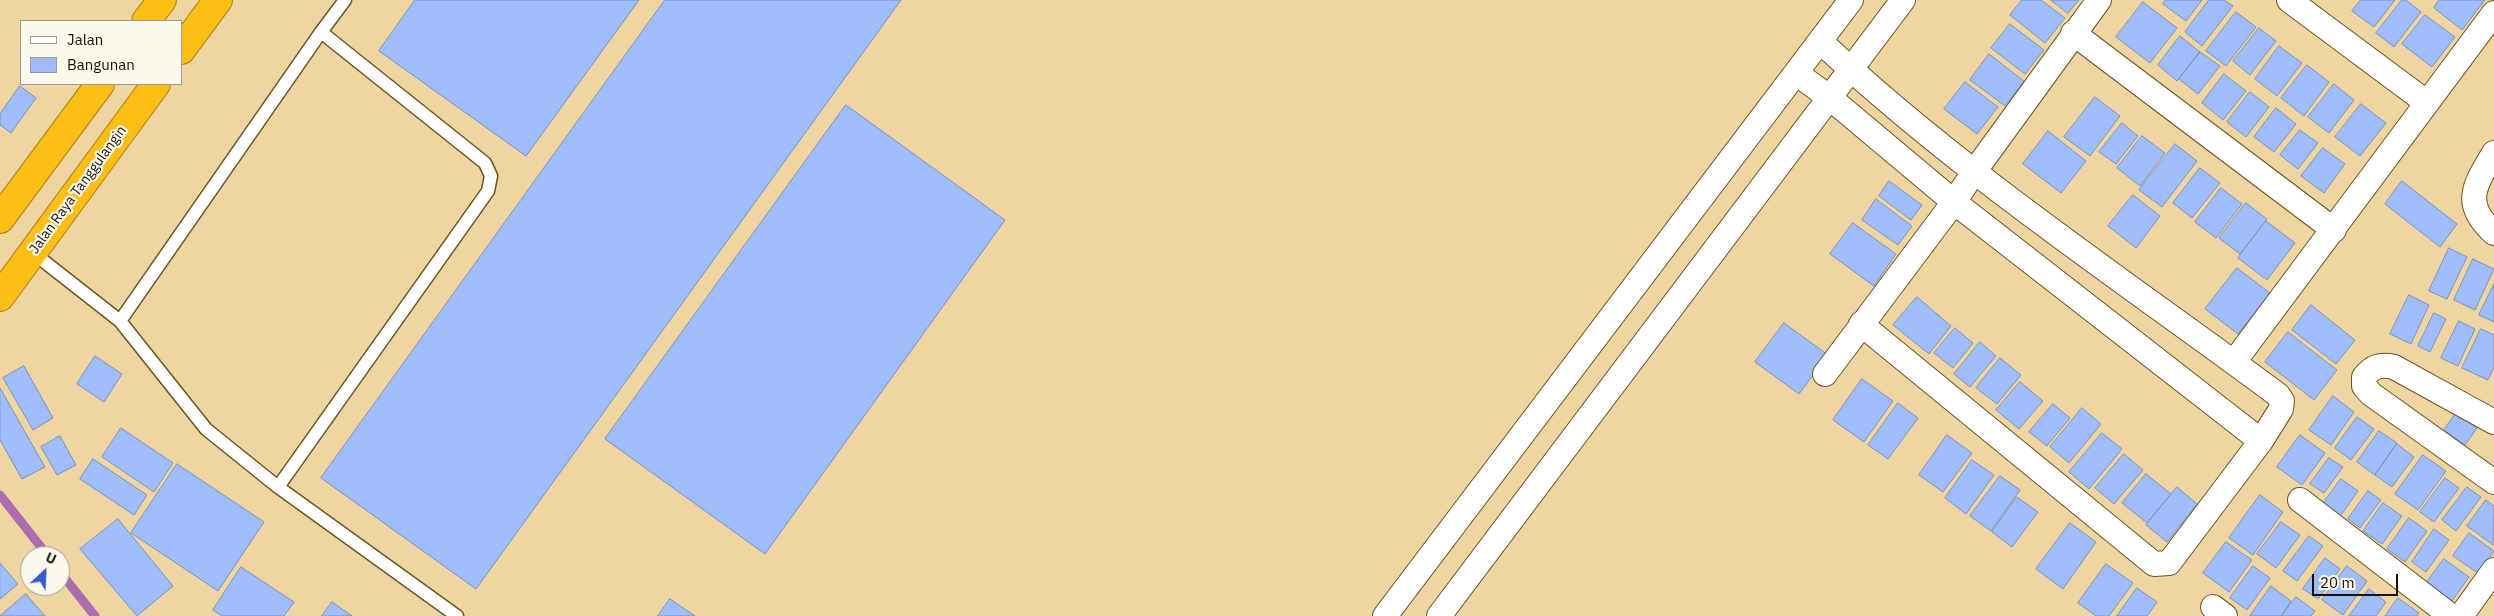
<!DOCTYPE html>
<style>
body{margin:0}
#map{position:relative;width:2494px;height:616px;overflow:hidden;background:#eed5a2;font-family:"IBM Plex Sans",sans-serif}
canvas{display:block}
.legend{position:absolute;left:20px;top:20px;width:162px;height:65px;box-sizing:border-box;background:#fdf8ee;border:1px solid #a29c8f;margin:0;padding:6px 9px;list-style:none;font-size:15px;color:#1a1101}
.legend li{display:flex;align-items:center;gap:10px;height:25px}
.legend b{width:25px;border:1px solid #a29c8f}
.north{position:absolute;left:20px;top:546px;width:50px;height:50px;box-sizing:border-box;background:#fdf8ee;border:1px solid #a29c8f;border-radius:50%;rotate:25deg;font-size:14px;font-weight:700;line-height:20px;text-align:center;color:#1a1101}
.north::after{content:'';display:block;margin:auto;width:18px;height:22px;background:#325ccc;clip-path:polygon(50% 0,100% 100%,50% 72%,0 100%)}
.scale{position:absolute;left:2312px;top:574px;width:86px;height:22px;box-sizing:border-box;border:2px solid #1a1101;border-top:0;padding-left:6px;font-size:15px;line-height:18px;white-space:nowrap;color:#1a1101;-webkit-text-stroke:4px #fdf8ee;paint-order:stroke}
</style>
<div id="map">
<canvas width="2494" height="616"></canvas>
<ul class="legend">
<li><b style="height:6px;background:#fff"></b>Jalan</li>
<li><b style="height:14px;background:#9fbcfb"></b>Bangunan</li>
</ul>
<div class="north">U</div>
<div class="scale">20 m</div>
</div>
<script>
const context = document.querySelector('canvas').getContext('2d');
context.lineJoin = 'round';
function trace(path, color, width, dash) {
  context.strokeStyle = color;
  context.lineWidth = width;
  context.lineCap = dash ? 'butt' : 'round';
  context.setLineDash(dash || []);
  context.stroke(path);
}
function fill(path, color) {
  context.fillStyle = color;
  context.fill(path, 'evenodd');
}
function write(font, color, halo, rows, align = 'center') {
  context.font = font + ' "IBM Plex Sans",sans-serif';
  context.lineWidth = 4.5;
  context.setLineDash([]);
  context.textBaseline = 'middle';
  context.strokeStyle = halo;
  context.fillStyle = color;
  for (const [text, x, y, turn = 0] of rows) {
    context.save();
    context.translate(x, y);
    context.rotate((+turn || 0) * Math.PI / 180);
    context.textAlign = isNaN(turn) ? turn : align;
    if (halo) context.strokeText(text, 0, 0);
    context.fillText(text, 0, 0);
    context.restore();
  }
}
const stream = new Path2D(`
 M0,495L48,556
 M60,572L95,616`);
const building = new Path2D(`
 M415,0H639L526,156L379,51Z
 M665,0H901L476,589L321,478Z
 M2022,0H2041L2065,18L2045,43L2010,15Z
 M2051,0H2079L2068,13Z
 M2166,0H2202L2186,21L2163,4Z
 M2209,0H2224L2233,6L2202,46L2185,32Z
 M2361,0H2395L2374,27L2352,11Z
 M2402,0H2406L2421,12L2394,47L2376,33Z
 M2439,0H2485L2462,30L2434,8Z
 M2143,2L2177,28L2150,63L2116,37Z
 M2236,12L2256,27L2226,66L2206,51Z
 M2425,15L2455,37L2432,67L2402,44Z
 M2010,24L2044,50L2025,74L1991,48Z
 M2259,28L2276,41L2250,75L2233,61Z
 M2180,36L2200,52L2177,81L2158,65Z
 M2279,46L2302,63L2277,96L2255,79Z
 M2200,52L2220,66L2198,94L2179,79Z
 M1989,54L2024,81L2005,106L1970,80Z
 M2307,65L2329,82L2304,116L2281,98Z
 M2224,74L2246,91L2223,120L2202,103Z
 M1965,82L1998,107L1977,134L1944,109Z
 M2334,84L2354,100L2329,133L2308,117Z
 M20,86L36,98L11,133L0,125V114Z
 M2250,92L2269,107L2246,137L2227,122Z
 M2095,97L2120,116L2090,156L2064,137Z
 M2361,104L2386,123L2360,156L2335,137Z
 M846,105L1005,220L765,554L605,439Z
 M2276,108L2296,124L2274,152L2254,137Z
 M2122,123L2138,136L2116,164L2099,152Z
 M2300,130L2318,143L2298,169L2280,155Z
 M2048,131L2086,161L2061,193L2023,164Z
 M2142,136L2165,153L2140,186L2117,168Z
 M2175,144L2197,161L2162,207L2139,190Z
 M2323,148L2345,164L2324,193L2301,176Z
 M2200,168L2220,183L2192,218L2173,203Z
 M1889,181L1922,205L1911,220L1879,196Z
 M2402,181L2457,224L2440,247L2385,204Z
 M2221,188L2242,204L2216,238L2195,222Z
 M2133,195L2160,216L2136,248L2108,226Z
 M1876,199L1912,226L1898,245L1862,220Z
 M2246,203L2267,219L2240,254L2219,238Z
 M2266,221L2295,243L2267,280L2238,258Z
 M1853,223L1896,254L1874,286L1830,254Z
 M2449,248L2467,257L2447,299L2429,291Z
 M2473,259L2494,269L2475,310L2454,300Z
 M2237,268L2270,293L2238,334L2205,309Z
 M2494,284V322L2479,315Z
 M2409,295L2429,305L2411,344L2390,334Z
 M1917,297L1951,326L1929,354L1893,325Z
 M2311,305L2355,340L2336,364L2292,330Z
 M2434,313L2446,319L2430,352L2418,346Z
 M2459,321L2475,329L2458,366L2441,358Z
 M1784,323L1828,355L1799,394L1755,362Z
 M1955,328L1973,343L1953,368L1934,353Z
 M2481,329L2494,335V367L2488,380L2462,368Z
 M2288,332L2337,370L2314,400L2265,362Z
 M1980,342L1996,356L1970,387L1954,374Z
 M95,356L122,374L104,402L77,384Z
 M2000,358L2021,375L1997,404L1976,388Z
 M24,366L53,418L33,430L3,378Z
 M1862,379L1893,401L1864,442L1833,420Z
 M2020,382L2043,401L2019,429L1996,410Z
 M0,388L45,467L22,479L0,440Z
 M2333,396L2354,412L2331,445L2309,430Z
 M1898,403L1918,418L1888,459L1868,445Z
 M2053,404L2070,418L2047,446L2029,432Z
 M2082,408L2101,424L2069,463L2050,447Z
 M2456,413L2477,428L2465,445L2444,430Z
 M2357,417L2374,429L2351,460L2335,448Z
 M121,428L173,463L154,492L102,457Z
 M2379,431L2397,443L2375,475L2357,462Z
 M2102,433L2122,449L2089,489L2069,472Z
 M1947,435L1972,453L1943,492L1919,475Z
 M2300,435L2325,453L2302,485L2277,467Z
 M60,436L76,465L57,475L41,447Z
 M2397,444L2414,457L2392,487L2375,475Z
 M2124,454L2143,470L2114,504L2095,488Z
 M2423,455L2446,471L2418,510L2395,494Z
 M2329,458L2343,467L2324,493L2310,484Z
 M93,459L147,495L134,515L80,479Z
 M1972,460L1994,475L1966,514L1945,498Z
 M177,464L264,522L218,591L131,533Z
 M2146,474L2171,494L2147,523L2122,503Z
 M2000,476L2020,490L1991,531L1970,516Z
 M2445,478L2459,488L2434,522L2420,512Z
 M2341,479L2358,491L2339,518L2322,505Z
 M2177,487L2197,504L2167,542L2146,525Z
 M2467,487L2481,497L2456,531L2442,520Z
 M2368,491L2381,500L2360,528L2348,519Z
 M2260,495L2283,512L2253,555L2229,538Z
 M2017,497L2038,512L2012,547L1992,532Z
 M2486,500L2494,506L2493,545L2467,526Z
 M2383,503L2402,516L2382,544L2363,531Z
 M2409,518L2427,531L2405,562L2387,549Z
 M118,519L173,586L137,616L80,549Z
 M2281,522L2300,535L2276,568L2257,554Z
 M2070,523L2096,542L2063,589L2036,569Z
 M2434,529L2449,540L2426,572L2412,562Z
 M2469,533L2494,551L2479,574L2453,556Z
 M2309,536L2323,546L2297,581L2283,571Z
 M2226,542L2252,560L2229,592L2203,573Z
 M2325,558L2340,569L2318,599L2303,589Z
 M2444,559L2469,577L2452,601L2426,583Z
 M0,563L18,584L0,599Z
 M2106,564L2133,583L2109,616H2096L2078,603Z
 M2253,566L2270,578L2247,610L2230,598Z
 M2347,566L2367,581L2343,615L2322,600Z
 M241,567L294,602L284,616H222L213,610Z
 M2271,586L2291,601L2281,616H2250Z
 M2137,588L2157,602L2147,616H2117Z
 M2369,589L2386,602L2376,616H2349Z
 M26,594L45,616H0Z
 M2296,597L2315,611L2311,616H2282Z
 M2398,598L2419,613L2417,616H2385Z
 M670,599L695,616H658Z
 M332,602L352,616H322Z`);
const lane = new Path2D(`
 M32,252L120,321L206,429L278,487L457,616
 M120,321L321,32
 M278,487L488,191L491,176L485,163L321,32L345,0`);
const street = new Path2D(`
 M2289,0L2426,102
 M2073,33L2334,230
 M1820,41C1961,173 2123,280 2278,395L2282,401L2281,409L2261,441L2169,563L2154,564L1861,324
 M1796,73L1830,98L1954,202L2261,441
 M2494,153C2475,185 2461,203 2494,233
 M2234,362L2494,13
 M1825,374L1954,202L1974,172L2099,0
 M2494,422L2394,367C2380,364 2373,366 2364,377V386L2371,394L2494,482
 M2300,500L2451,616
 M2213,607L2225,616
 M1385,616L1851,0
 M1439,616L1903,0
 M2461,616L2494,570`);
const highway = new Path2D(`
 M146,21L162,0
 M181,50L218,0
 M0,219L100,84
 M0,297L156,84`);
const streetNames = [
 ["Jalan Raya Tanggulangin",78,190,-54]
];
trace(stream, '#ac6daf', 9);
fill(building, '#9fbcfb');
trace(building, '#7c92bf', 1);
trace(lane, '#695423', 15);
trace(street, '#695423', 26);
trace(highway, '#ac810f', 30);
trace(lane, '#fff', 12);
trace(street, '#fff', 24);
trace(highway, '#fabe17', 28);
write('14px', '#1a1101', '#fdf8ee', streetNames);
</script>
